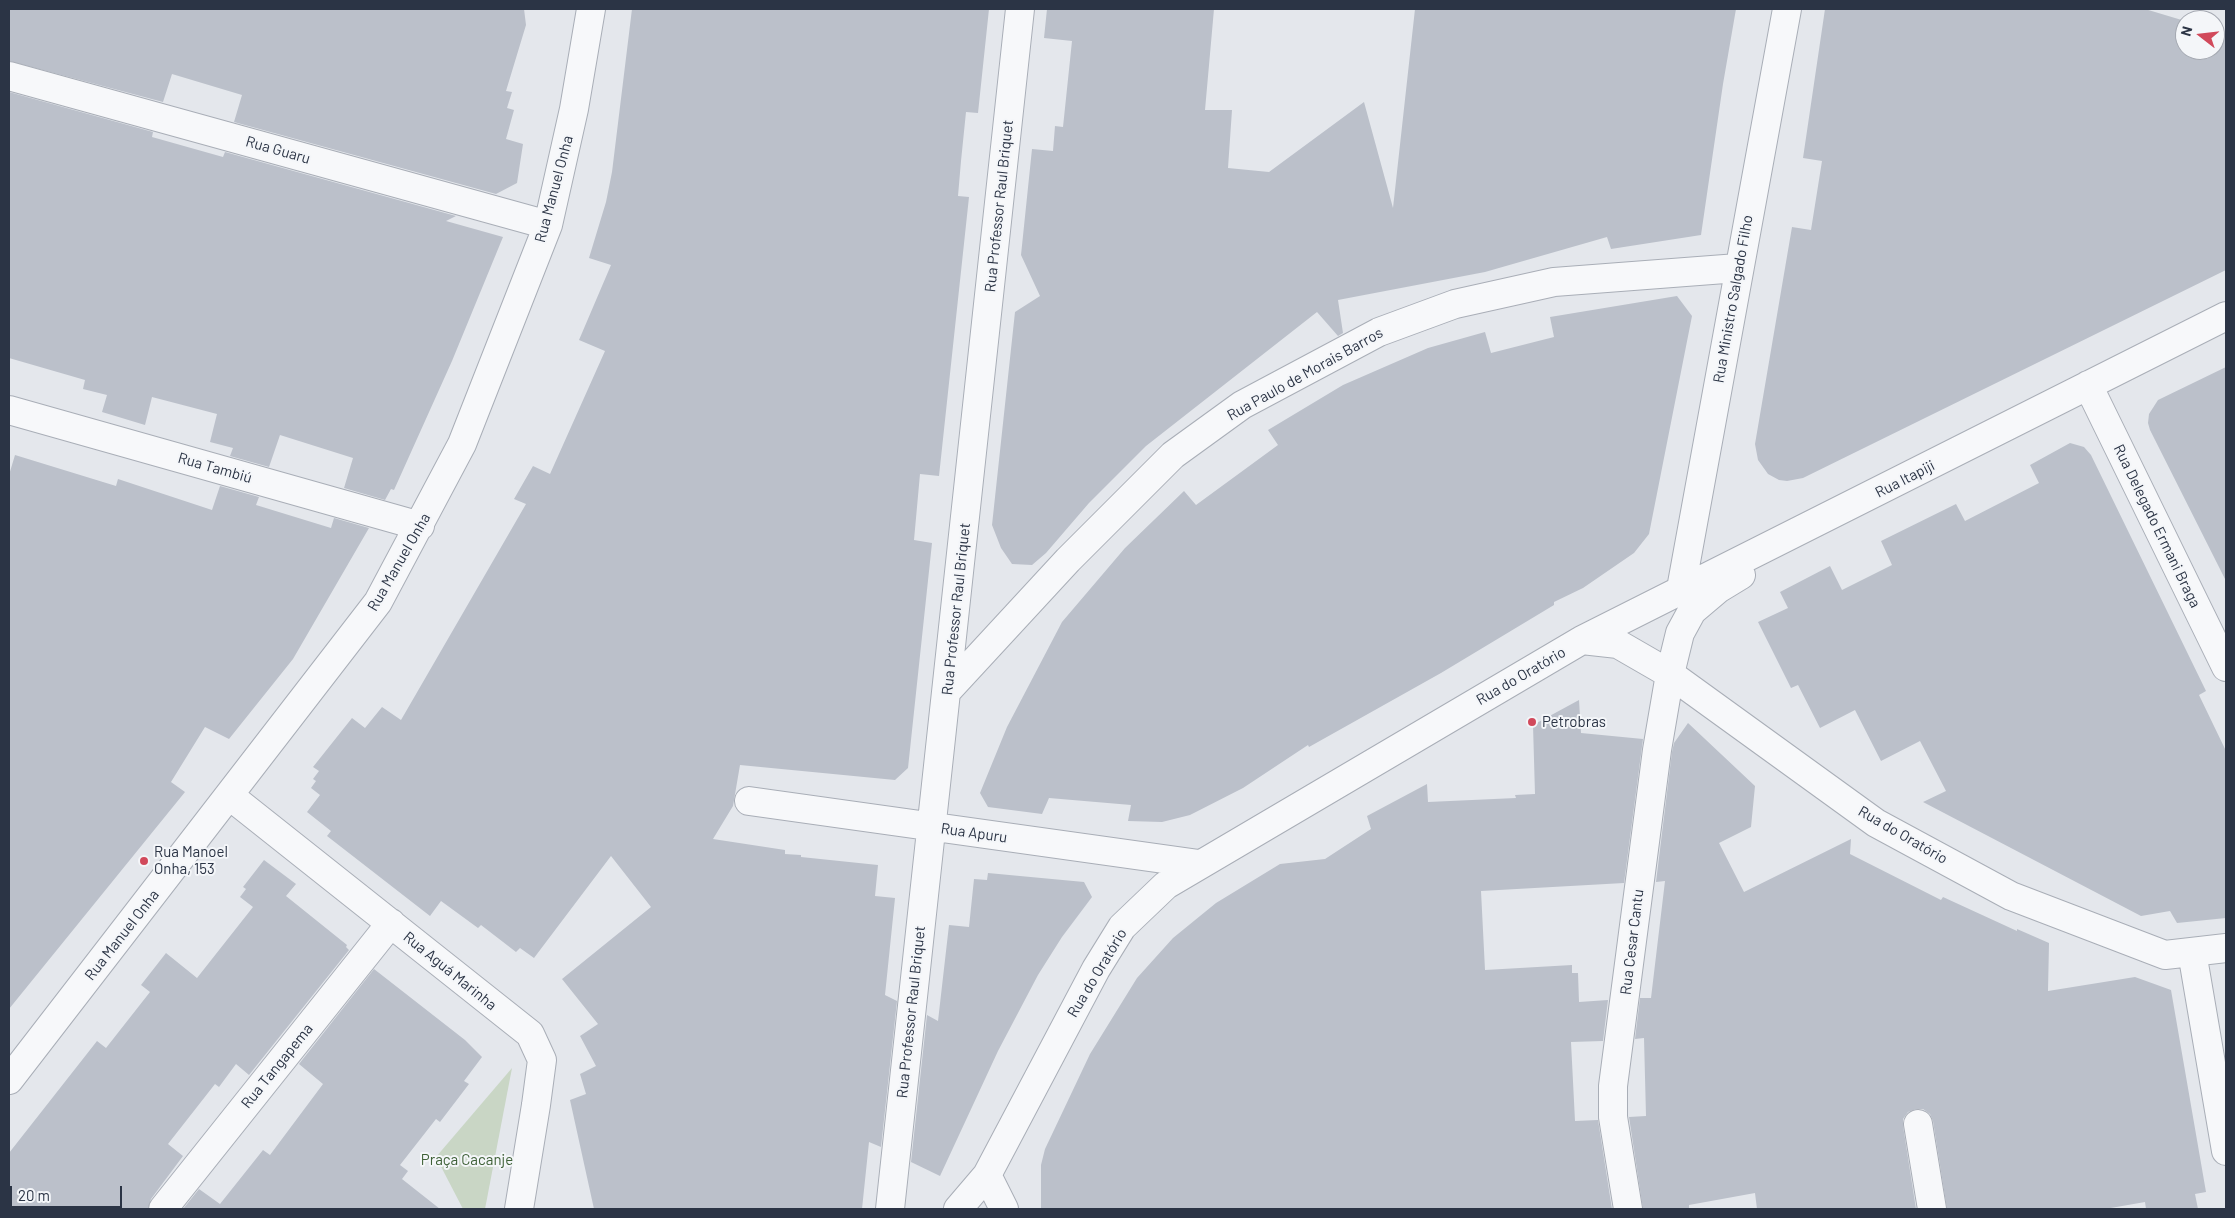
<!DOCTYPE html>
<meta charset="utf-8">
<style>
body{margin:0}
#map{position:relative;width:2235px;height:1218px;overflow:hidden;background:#e4e7ec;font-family:Barlow,sans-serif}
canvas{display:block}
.frame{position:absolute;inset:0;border:10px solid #2b3445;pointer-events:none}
.north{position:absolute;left:2175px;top:10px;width:50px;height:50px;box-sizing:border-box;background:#f4f6f9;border:1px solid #a4a8b1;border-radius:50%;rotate:286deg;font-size:14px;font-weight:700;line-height:20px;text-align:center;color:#2b3445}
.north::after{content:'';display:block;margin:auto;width:18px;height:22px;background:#d1495b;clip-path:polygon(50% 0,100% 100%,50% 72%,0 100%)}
.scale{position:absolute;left:10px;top:1186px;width:112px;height:22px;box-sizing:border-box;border:2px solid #2b3445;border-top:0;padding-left:6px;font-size:15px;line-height:18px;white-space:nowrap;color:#2b3445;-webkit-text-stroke:4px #f4f6f9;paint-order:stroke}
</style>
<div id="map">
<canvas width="2235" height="1218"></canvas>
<div class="frame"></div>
<div class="north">N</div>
<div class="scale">20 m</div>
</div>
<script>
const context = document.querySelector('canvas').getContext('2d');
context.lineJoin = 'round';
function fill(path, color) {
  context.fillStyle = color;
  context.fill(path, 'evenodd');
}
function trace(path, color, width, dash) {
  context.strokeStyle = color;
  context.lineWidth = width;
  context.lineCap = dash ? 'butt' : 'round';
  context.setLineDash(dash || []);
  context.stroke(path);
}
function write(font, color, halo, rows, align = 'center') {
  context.font = font + ' Barlow,sans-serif';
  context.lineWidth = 4;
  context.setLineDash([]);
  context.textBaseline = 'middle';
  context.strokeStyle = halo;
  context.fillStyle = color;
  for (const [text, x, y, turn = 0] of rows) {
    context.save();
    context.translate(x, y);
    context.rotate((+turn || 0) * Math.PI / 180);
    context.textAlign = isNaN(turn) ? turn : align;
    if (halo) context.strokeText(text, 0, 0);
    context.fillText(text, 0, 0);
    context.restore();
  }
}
const green = new Path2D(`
 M512,1068L485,1209H463L436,1157Z`);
const building = new Path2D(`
 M9,9H524L526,25L506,91L512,92L507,108L514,110L506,139L523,144L517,183L496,194L234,122L242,95L172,74L163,102L9,61Z
 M632,9H989L978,113L966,112L961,161L958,196L969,197L939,476L920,474L914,540L932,543L908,768L895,780L740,765L733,806L713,839L785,850V854L801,855V857L878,865L875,896L895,898L885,995L897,1001L881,1147L869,1142L862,1209H594L570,1100L586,1094L580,1074L596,1066L580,1036L598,1024L562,979L651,907L611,856L534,958L520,948L516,952L481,925L478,928L441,901L430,916L327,836L331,831L307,812L320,795L311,788L316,781L313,779L319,771L313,767L352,718L365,728L382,707L401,720L526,504L514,499L533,466L550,474L605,351L579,340L611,265L589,258L606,202L612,172Z
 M1047,9H1214L1205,110H1232L1228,168L1269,172L1364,102L1393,208L1415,9H1736L1723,84L1701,235L1611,249L1607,237L1485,272L1338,300L1343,333L1338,336L1317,312L1146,446L1089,503L1046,553L1032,565L1012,564L1001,548L992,525L1015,312L1040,296L1021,255L1032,149L1053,151L1055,126L1063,127L1072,41L1044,38Z
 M1825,9H2145L2185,21V50H2215V31L2226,34V270L1803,478L1787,481L1779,480L1768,474L1758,460L1755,444L1792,227L1811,230L1822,161L1803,158Z
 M9,92L153,132L152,137L223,157L225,152L456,216L446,221L503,237L452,361L394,490L391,489L385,500L344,488L353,458L280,435L269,467L230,456L233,448L210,442L217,414L152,397L145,425L102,412L107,395L83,389L85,380L9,358Z
 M1677,296L1692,316L1649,534L1634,553L1583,588L1554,602V605L1441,673L1309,747L1308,745L1243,788L1190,815L1162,822L1128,821L1131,805L1049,798L1042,814L988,807L980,793L1007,727L1062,622L1125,548L1184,491L1196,505L1278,445L1268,430L1343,385L1428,348L1485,332L1491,353L1554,337L1550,317Z
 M2226,367V581L2150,430L2148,423L2149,414L2158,400Z
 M2070,443L2084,447L2091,455L2206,691L2199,695L2226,751V918L2177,923L2170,911L2141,916L1923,802L1946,791L1920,741L1881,761L1855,710L1820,728L1798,685L1791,688L1758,622L1788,608L1780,592L1830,566L1842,590L1892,565L1881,541L1956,504L1965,521L2039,483L2030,465Z
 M15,455L116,486L118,479L212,510L220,486L259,497L256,505L331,528L334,518L369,528L293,659L229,739L205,727L171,782L185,792L9,1009V475Z
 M1579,700L1581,733L1643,739L1624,883L1481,891L1485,970L1572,965V973H1578L1579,1002L1608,1000L1603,1041L1571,1042L1575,1121L1598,1120L1612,1209H1041V1165L1045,1149L1090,1054L1137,978L1173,938L1216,903L1280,864L1325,859L1371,829L1367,816L1427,784L1428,802L1516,798L1515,795L1535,794L1533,725Z
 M1688,723L1755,786L1751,827L1719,843L1744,892L1851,839L1850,854L1941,900L1943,897L2017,931V929L2049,943L2048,991L2135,977L2171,990L2206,1192L2195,1194L2198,1209H2146L2145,1202L2105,1209H1947L1933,1121L1930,1114L1923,1109H1916L1908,1112L1903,1119V1126L1916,1209H1757L1755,1193L1689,1205V1209H1643L1629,1117L1646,1116L1644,1038L1635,1039L1640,998H1651L1665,881L1656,882L1672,752L1674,743Z
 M264,860L296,884L286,896L347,945L346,947L349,950L249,1075L236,1064L219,1087L215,1084L168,1144L183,1156L151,1199L148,1209H9V1153L97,1041L106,1048L150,992L141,985L166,953L197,978L253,907L240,897L246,889L243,887Z
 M988,873L1084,882L1092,897L1062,937L1038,975L998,1051L940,1176L911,1162L927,1015L938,1021L949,925L969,927L974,879L987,880Z
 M374,969L465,1040L482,1057L464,1081L469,1084L440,1122L436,1119L400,1165L408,1171L402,1179L440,1209H183L199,1189L220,1204L263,1150L270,1155L323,1084L299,1064Z`);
const minor = new Path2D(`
 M9,76L548,225
 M2088,385L2226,667
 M9,410L420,526
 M1681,589L1787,9
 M1582,640L1618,644L1670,674L1876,823L2011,896L2165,955L2226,948
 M947,691L1068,560L1173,455L1242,405L1379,332L1455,304L1554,282L1738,268
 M230,796L530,1034L542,1060L536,1105L519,1209
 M749,801L1199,864
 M2192,952L2226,1151
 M9,1080L378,602L462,444L548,225L574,109L591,9
 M1918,1124L1932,1209
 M987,1175L1004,1209
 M163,1209L391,923
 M890,1209L1020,9
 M958,1209L987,1175L1096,969L1122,927L1166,885L1582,640L2226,316
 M1628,1209L1613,1117V1086L1657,750L1670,674L1680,633L1692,611L1718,589L1741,575`);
const markers = [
 [1532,722,5,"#d1495b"],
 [144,861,5,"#d1495b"]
];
const streetNames = [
 ["Rua Guaru",278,150,16],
 ["Rua Manuel Onha",554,189,-75],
 ["Rua Professor Raul Briquet",999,206,-84],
 ["Rua Ministro Salgado Filho",1733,299,-80],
 ["Rua Paulo de Morais Barros",1305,374,-29],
 ["Rua Tambiú",215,468,16],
 ["Rua Itapiji",1905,479,-27],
 ["Rua Delegado Ermani Braga",2157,526,64],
 ["Rua Manuel Onha",399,562,-60],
 ["Rua Professor Raul Briquet",956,609,-84],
 ["Rua do Oratório",1521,676,-30],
 ["Rua Apuru",974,833,8],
 ["Rua do Oratório",1903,835,30],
 ["Rua Manuel Onha",122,935,-52],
 ["Rua Cesar Cantu",1632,942,-83],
 ["Rua Aguá Marinha",450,971,39],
 ["Rua do Oratório",1097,973,-59],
 ["Rua Professor Raul Briquet",911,1012,-84],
 ["Rua Tangapema",277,1066,-51]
];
const poiNames = [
 ["Petrobras",1542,722],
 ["Rua Manoel",154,852],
 ["Onha, 153",154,869]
];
const parkNames = [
 ["Praça Cacanje",467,1160]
];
fill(green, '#c9d6c5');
fill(building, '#bbc0ca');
trace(minor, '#a9aeb7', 30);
trace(minor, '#f7f8fa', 28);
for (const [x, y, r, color] of markers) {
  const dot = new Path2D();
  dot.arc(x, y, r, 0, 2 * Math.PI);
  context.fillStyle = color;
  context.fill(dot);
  trace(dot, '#f4f6f9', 2);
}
write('15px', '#2b3445', '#f4f6f9', streetNames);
write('15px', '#2b3445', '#f4f6f9', poiNames, 'left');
write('15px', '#3f6138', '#f4f6f9', parkNames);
</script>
